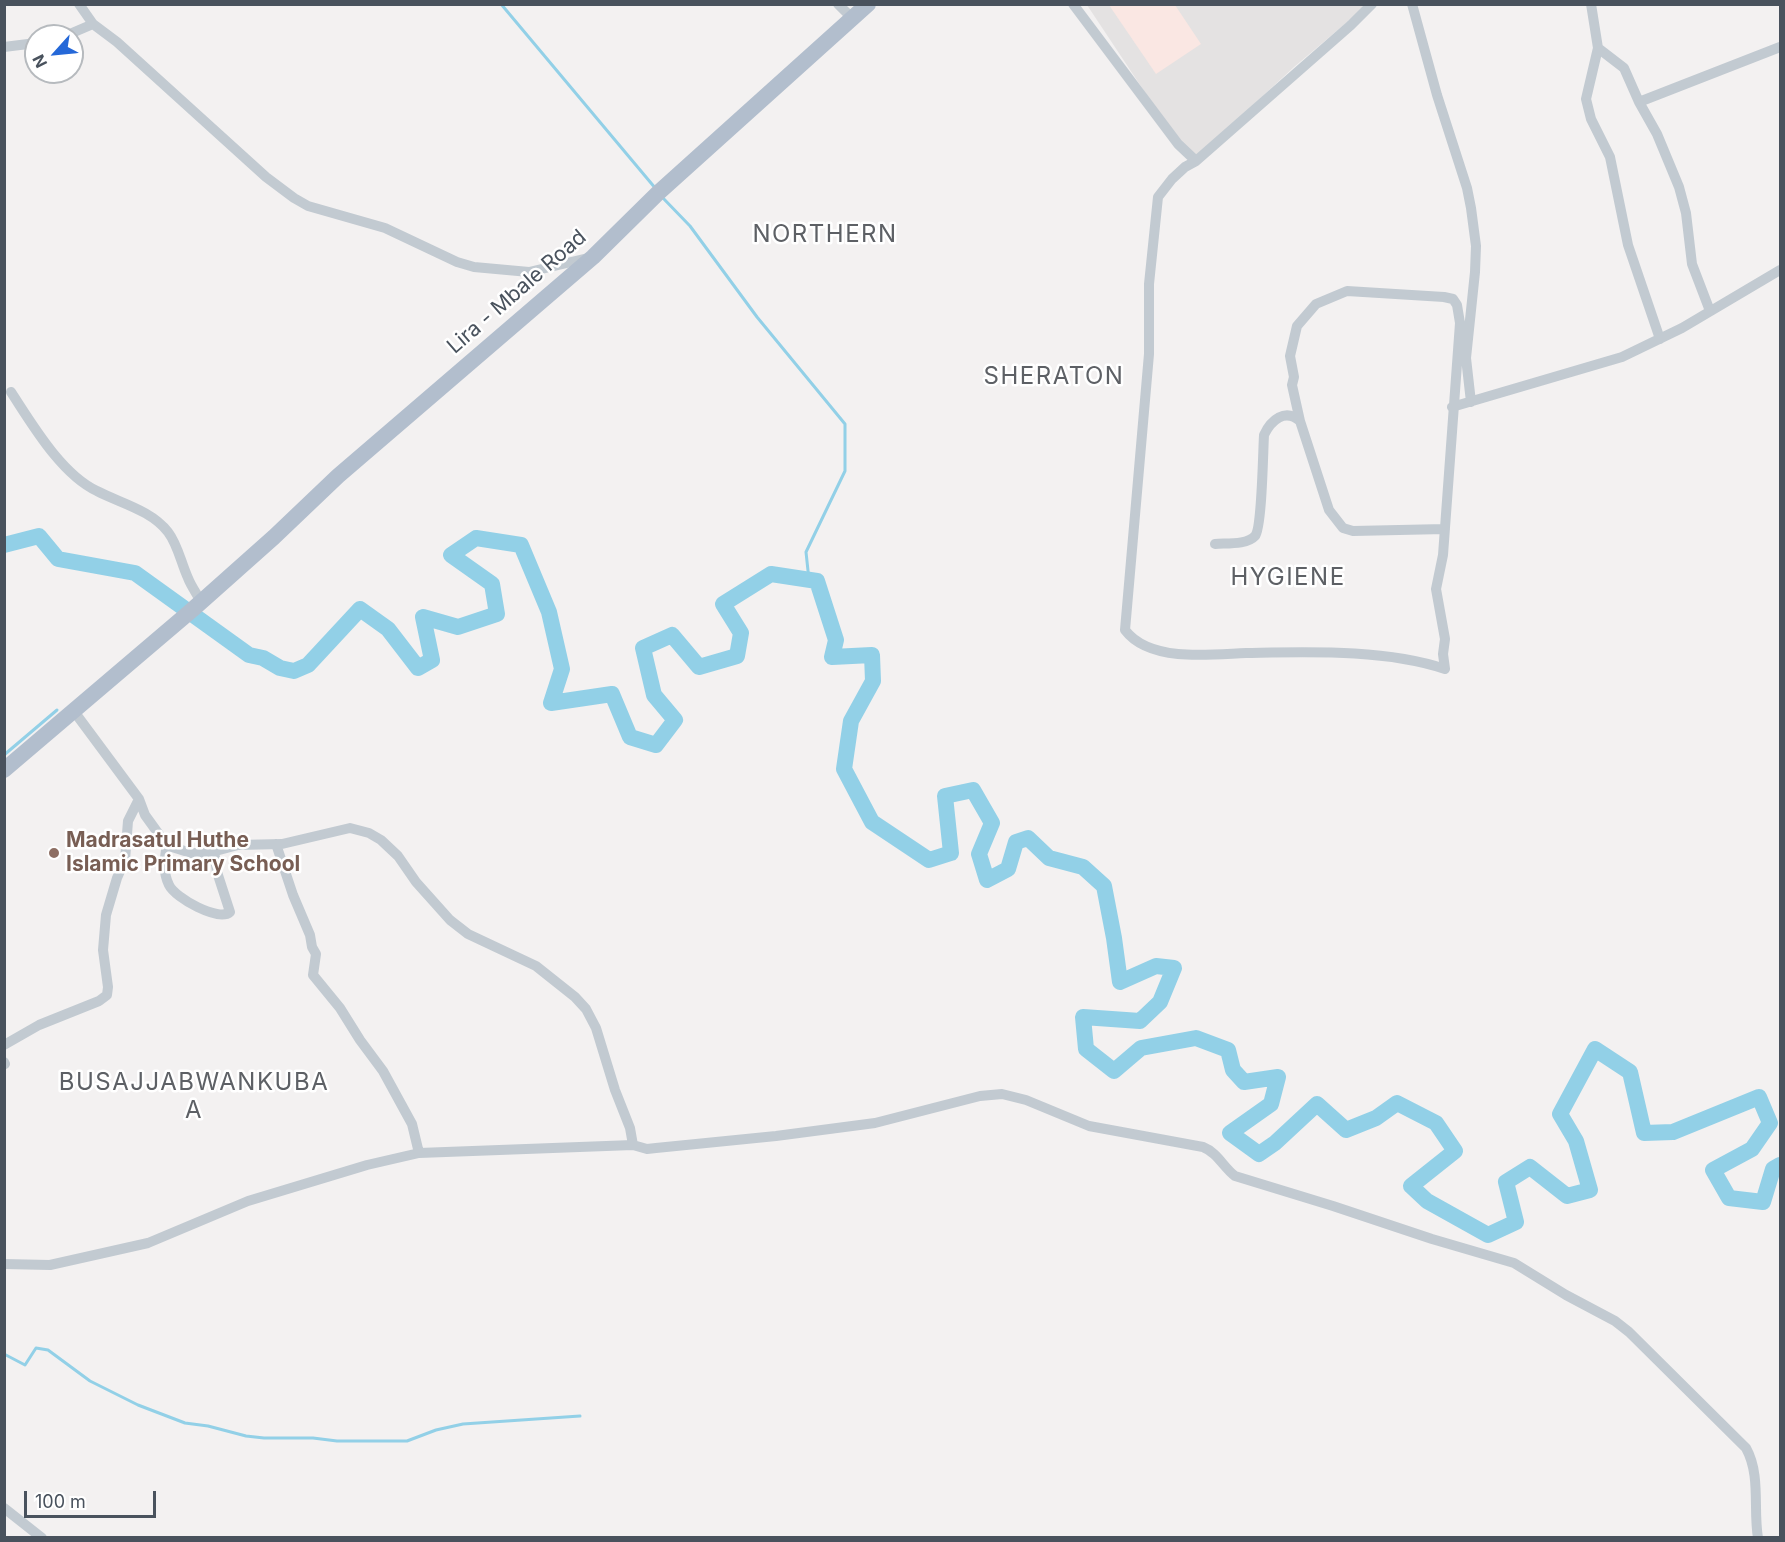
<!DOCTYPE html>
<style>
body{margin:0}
#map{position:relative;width:1785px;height:1542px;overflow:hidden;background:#f3f1f1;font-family:Inter,sans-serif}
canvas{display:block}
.frame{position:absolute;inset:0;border:6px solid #49525d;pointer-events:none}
.north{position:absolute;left:24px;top:24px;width:60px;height:60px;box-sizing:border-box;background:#fff;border:2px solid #b6babe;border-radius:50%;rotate:243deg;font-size:16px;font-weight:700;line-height:24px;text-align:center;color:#49525d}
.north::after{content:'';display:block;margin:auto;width:21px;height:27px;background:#2568d8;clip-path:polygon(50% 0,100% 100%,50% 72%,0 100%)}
.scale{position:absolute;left:24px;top:1491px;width:132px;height:27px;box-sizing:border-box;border:3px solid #49525d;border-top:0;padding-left:8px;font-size:18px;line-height:21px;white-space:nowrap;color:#49525d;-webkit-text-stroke:4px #fff;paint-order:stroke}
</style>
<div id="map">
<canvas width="1785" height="1542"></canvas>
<div class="frame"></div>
<div class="north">N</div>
<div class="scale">100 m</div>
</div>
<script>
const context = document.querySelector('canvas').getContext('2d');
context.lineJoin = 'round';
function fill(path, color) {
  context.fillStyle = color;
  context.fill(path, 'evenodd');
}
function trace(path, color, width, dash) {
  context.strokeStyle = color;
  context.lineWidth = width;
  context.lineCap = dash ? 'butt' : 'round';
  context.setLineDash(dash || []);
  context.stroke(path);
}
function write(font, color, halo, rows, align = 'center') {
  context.font = font + ' Inter,sans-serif';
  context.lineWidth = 5;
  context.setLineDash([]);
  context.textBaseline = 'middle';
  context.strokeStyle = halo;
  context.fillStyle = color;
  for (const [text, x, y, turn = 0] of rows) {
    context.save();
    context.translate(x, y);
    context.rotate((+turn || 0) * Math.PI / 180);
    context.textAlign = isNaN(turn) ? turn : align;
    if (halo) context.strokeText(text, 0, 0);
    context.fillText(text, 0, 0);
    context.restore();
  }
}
const education = new Path2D(`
 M1087,5H1364L1352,18L1294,67L1197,157L1170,130Z`);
const medical = new Path2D(`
 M1109,5H1175L1201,44L1156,74Z`);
const stream = new Path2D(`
 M501,4L656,189
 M662,197L690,226L757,317L845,424V471L806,552L809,580
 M4,755L57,710
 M4,1354L25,1365L36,1348L48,1350L90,1381L138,1405L185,1423L208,1426L246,1436L264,1438H313L337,1441H407L436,1430L463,1424L580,1416`);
const river = new Path2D(`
 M4,545L39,536L58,559L135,573L249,655L263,658L280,668L294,671L308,665L360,609L388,629L418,668L432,660L423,617L458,627L497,614L492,584L451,555L476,538L521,545L549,612L562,669L551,703L612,694L630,737L656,745L675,720L654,695L643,648L672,635L699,667L737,656L741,633L723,604L771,574L817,581L836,640L832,657L872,655L873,681L851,721L844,769L872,822L929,860L951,853L945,796L973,790L992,823L979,854L987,880L1008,869L1016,842L1028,838L1049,858L1083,867L1104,886L1114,938L1120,982L1156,966L1174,968L1160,1002L1140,1021L1083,1017L1086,1049L1114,1071L1141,1048L1196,1038L1228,1050L1233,1070L1244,1082L1278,1077L1271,1104L1230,1133L1259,1154L1275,1143L1317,1104L1346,1130L1376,1118L1397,1103L1436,1123L1455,1151L1411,1186L1427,1201L1488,1235L1516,1222L1506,1182L1530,1167L1567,1196L1590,1190L1576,1141L1560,1114L1595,1049L1630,1072L1644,1133L1673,1132L1759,1097L1770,1123L1752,1149L1713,1170L1729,1198L1763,1202L1773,1169L1780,1165`);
const street = new Path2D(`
 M79,4L93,24L117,42L266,177L294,198L308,206L385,228L457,262L474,267L529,272L588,258
 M838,4L852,18
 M1073,4L1178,144L1196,161L1351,25L1372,4
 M1412,4L1437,95L1467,188L1471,208L1476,246L1475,272L1466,358L1471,402
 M1591,4L1598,48L1624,68L1639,102L1657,134L1679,187L1686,213L1692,264L1710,311
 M65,36L93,24
 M4,47L36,43
 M1598,48L1586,99L1591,119L1610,157L1628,245L1660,339
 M1639,102L1780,47
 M1196,161L1185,167L1172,179L1158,197L1149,284V354L1125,630C1137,646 1158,652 1178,654C1200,656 1223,654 1246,653C1310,652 1385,649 1445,669L1443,654L1445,639L1436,589L1443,555L1460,323L1457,305L1453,299L1444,297L1347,291L1316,304L1297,326L1290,356L1294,377L1292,385L1300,421L1329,510L1343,528L1353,531L1445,529
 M11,392C32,424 61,474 97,491C120,503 151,510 168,532C178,545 181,563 188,578C191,586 197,594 201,602
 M1452,407L1622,357L1682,328L1780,270
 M1215,544C1226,543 1247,545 1255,536C1262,528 1263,451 1264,435C1271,420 1285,408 1300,421
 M73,710L139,799L145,815L163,840L172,847L191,853H208L238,845L282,844L350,828L369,833L381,840L398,856L416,882L450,920L468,934L536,966L575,997L586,1009L596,1028L615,1090L630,1128L633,1145
 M167,843C165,857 162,871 169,885C175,898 219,922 230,912L217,872L214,851
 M276,844L293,895L310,935L312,947L316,954L313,975L340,1008L360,1040L383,1071L412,1124L419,1153
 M4,1045L39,1025L99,1001L107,995L108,987L103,950L106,915L117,878L125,860L128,821L139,799
 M4,1062L5,1064
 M4,1264L50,1265L148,1243L248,1201L367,1165L419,1153L633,1145L647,1149L656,1148L776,1136L875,1123L980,1096L1002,1094L1026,1100L1089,1126L1203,1147C1218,1153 1223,1167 1235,1176L1333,1206L1432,1239L1514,1263L1566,1295L1615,1321L1629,1332L1746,1448C1761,1475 1753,1509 1758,1538
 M4,1508L42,1538`);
const primary = new Path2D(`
 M4,770L192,610L274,537L338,476L593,257L658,193L868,4`);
const markers = [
 [54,853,6,"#8d6e63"]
];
const streetNames = [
 ["Lira - Mbale Road",517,292,-41]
];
const educationNames = [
 ["Madrasatul Huthe",66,841],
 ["Islamic Primary School",66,865]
];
const quarterNames = [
 ["NORTHERN",825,235],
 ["SHERATON",1054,377],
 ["HYGIENE",1288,578],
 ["BUSAJJABWANKUBA",194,1083],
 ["A",194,1111]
];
fill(education, '#e4e2e2');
fill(medical, '#fae7e3');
trace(stream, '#92d0e7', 3);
trace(river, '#92d0e7', 16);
trace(street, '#c2cad1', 10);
trace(primary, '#b2becd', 16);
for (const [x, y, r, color] of markers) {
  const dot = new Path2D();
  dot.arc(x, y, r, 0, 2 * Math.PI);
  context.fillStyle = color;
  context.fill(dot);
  trace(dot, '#fff', 2);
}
write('21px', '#49525d', '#fff', streetNames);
write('bold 21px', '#785e54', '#fff', educationNames, 'left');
context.letterSpacing = '1.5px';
write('24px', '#5d6065', '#fff', quarterNames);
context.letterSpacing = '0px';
</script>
